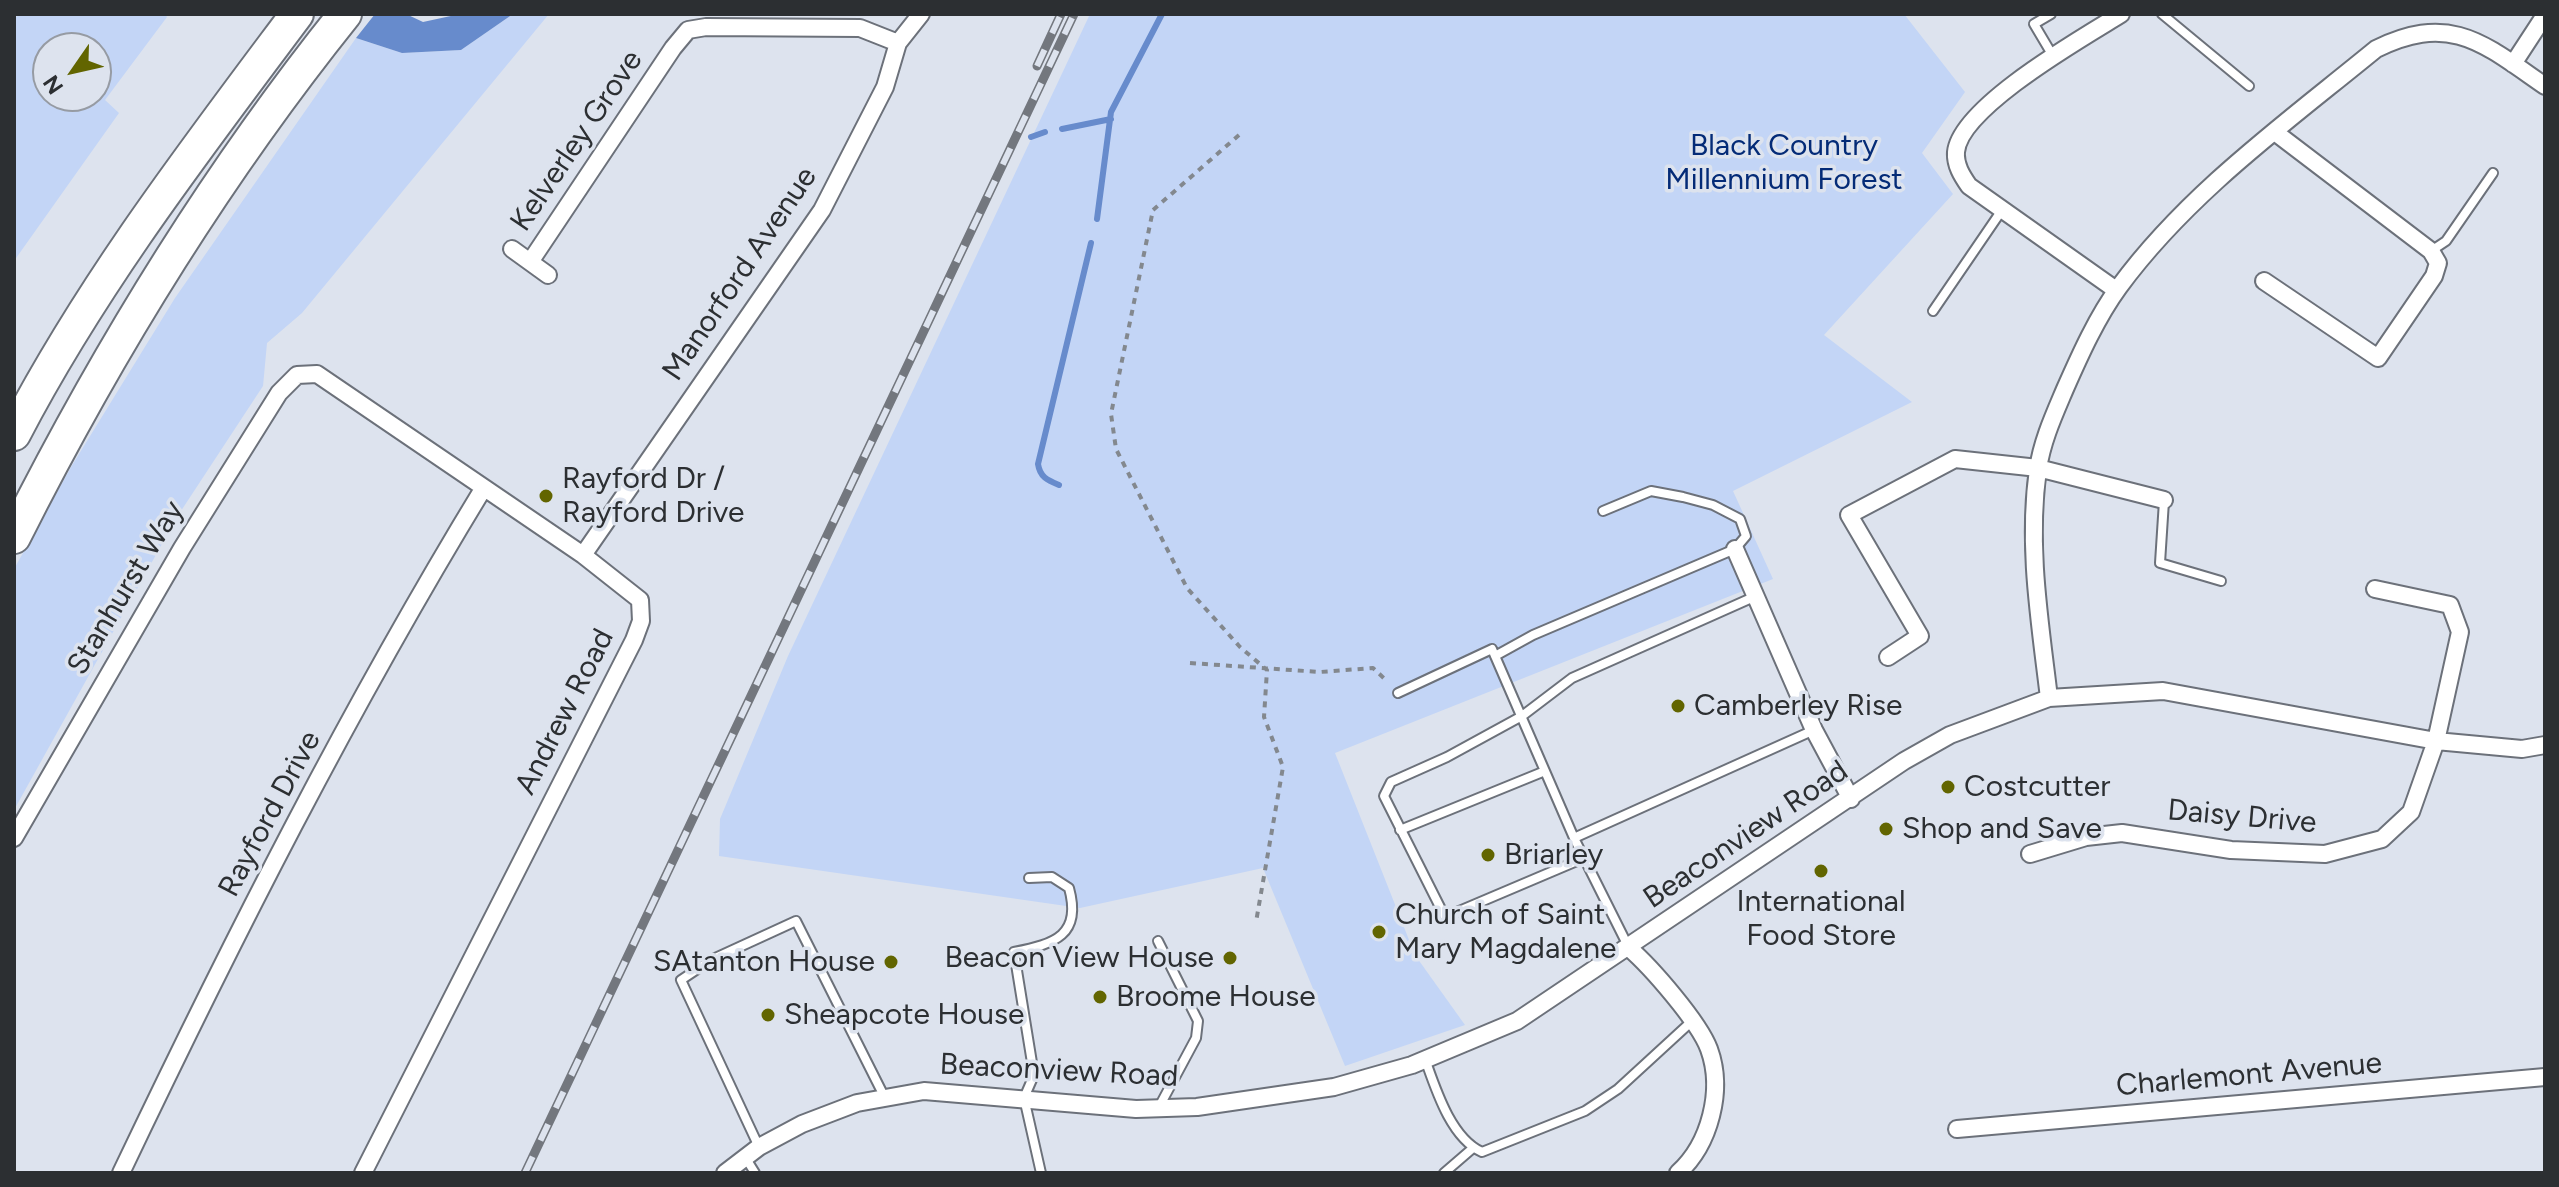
<!DOCTYPE html>
<style>
body{margin:0}
#map{position:relative;width:2559px;height:1187px;overflow:hidden;background:#dde3ee;font-family:Figtree,sans-serif}
canvas{display:block}
.frame{position:absolute;inset:0;border:16px solid #2c2f32;pointer-events:none}
.north{position:absolute;left:32px;top:32px;width:80px;height:80px;box-sizing:border-box;background:#dde3ee;border:2px solid #969ba3;border-radius:50%;rotate:236deg;font-size:22px;font-weight:700;line-height:32px;text-align:center;color:#2c2f32}
.north::after{content:'';display:block;margin:auto;width:28px;height:36px;background:#626500;clip-path:polygon(50% 0,100% 100%,50% 72%,0 100%)}
</style>
<div id="map">
<canvas width="2559" height="1187"></canvas>
<div class="frame"></div>
<div class="north">N</div>
</div>
<script>
const context = document.querySelector('canvas').getContext('2d');
context.lineJoin = 'round';
function fill(path, color) {
  context.fillStyle = color;
  context.fill(path, 'evenodd');
}
function trace(path, color, width, dash) {
  context.strokeStyle = color;
  context.lineWidth = width;
  context.lineCap = dash ? 'butt' : 'round';
  context.setLineDash(dash || []);
  context.stroke(path);
}
function write(font, color, halo, rows, align = 'center') {
  context.font = font + ' Figtree,sans-serif';
  context.lineWidth = 7;
  context.setLineDash([]);
  context.textBaseline = 'middle';
  context.strokeStyle = halo;
  context.fillStyle = color;
  for (const [text, x, y, turn = 0] of rows) {
    context.save();
    context.translate(x, y);
    context.rotate((+turn || 0) * Math.PI / 180);
    context.textAlign = isNaN(turn) ? turn : align;
    if (halo) context.strokeText(text, 0, 0);
    context.fillText(text, 0, 0);
    context.restore();
  }
}
const green = new Path2D(`
 M21,14H165L167,17L105,100L119,113L14,261V18ZM48,48H96V96H48Z
 M513,14H549L302,313L267,343L263,386L177,517L14,810V569L71,467L175,298L356,38L402,53L461,50Z
 M1090,14H1904L1965,92L1922,153L1953,194L1824,335L1912,402L1733,491L1773,579L1335,753L1415,955L1465,1025L1345,1066L1263,868L1080,908L719,856L720,819L788,656Z`);
const water = new Path2D(`
 M375,14H406L423,22L460,14H513L461,50L402,53L356,38Z`);
const stream = new Path2D(`
 M1062,129L1111,119
 M1031,137L1045,132
 M1097,219L1111,112L1162,14
 M1059,485C1047,480 1040,477 1038,464L1091,243`);
const path = new Path2D(`
 M1239,135L1153,210L1111,414L1116,449L1187,588L1240,647L1267,670L1264,717L1283,767L1256,922
 M1190,663L1320,672L1373,668L1388,682`);
const lane = new Path2D(`
 M2051,14L2034,24L2053,56
 M2162,14L2249,86
 M2431,251L2446,241L2493,173
 M1933,311L2002,210
 M2164,501L2160,563L2221,581
 M1495,656L1533,635L1735,549L1746,536L1740,519L1713,505L1683,497L1651,491L1603,511
 M1398,693L1492,649L1574,838L1628,946
 M1400,830L1545,771
 M1574,838L1814,730
 M1584,858L1445,917L1384,796L1391,782L1447,757L1522,716L1572,678L1756,596
 M1029,878L1052,877L1069,888C1082,935 1055,944 1014,952L1034,1075L1024,1098L1041,1173
 M1158,941L1198,1021L1196,1038L1159,1107
 M1425,1059C1436,1090 1451,1138 1482,1152L1585,1111L1618,1089L1691,1022
 M759,1147L681,980L711,960L796,921L885,1098
 M745,1157L755,1173
 M1444,1173L1473,1148`);
const street = new Path2D(`
 M2513,64L2545,15
 M512,249L548,275
 M530,262L673,48L688,30L706,27L860,28L898,43
 M2264,281L2378,358L2434,276L2438,263L2431,251L2276,133
 M2116,290L1969,186C1962,176 1955,165 1956,152C1960,107 2084,37 2121,14
 M1735,549L1814,730L1851,799
 M583,555L822,210L885,87L898,43L921,14
 M1888,657L1920,636L1849,515L1955,459L2038,468L2164,500
 M2049,698C2040,622 2027,546 2038,469C2042,441 2054,415 2065,389C2080,355 2097,317 2119,287C2188,193 2287,122 2376,49C2451,12 2484,44 2545,86
 M14,838L182,548L279,393L297,375L317,374L583,555L640,600L641,621L634,640L363,1173
 M2030,854L2086,837L2122,833L2231,850L2325,854L2382,839L2411,812L2436,741L2460,632L2450,605L2375,589
 M1629,948C1651,967 1699,1022 1709,1049C1724,1090 1710,1144 1678,1173
 M1957,1129L2545,1077
 M121,1173C232,940 349,709 483,489
 M725,1173L759,1147L802,1124L857,1103L924,1091L1136,1109L1197,1107L1334,1087L1412,1065L1517,1021L1904,761L1950,735L2049,698L2163,691L2436,741L2522,749L2545,745`);
const highway = new Path2D(`
 M14,434C92,284 196,149 297,14
 M14,537C107,352 215,176 345,14`);
const rail = new Path2D(`
 M1037,66L1061,14
 M525,1173L1074,14`);
const markers = [
 [546,496,8,"#626500"],
 [1678,706,8,"#626500"],
 [1948,787,8,"#626500"],
 [1886,829,8,"#626500"],
 [1488,855,8,"#626500"],
 [1821,871,8,"#626500"],
 [1379,932,8,"#626500"],
 [1230,958,8,"#626500"],
 [891,962,8,"#626500"],
 [1100,997,8,"#626500"],
 [768,1015,8,"#626500"]
];
const streetNames = [
 ["Kelverley Grove",577,141,-56],
 ["Manorford Avenue",740,274,-56],
 ["Stanhurst Way",126,588,-59],
 ["Andrew Road",565,712,-63],
 ["Rayford Drive",270,814,-62],
 ["Daisy Drive",2242,817,5],
 ["Beaconview Road",1746,835,-34],
 ["Beaconview Road",1059,1071,3],
 ["Charlemont Avenue",2249,1075,-5]
];
const parkNames = [
 ["Black Country",1784,146],
 ["Millennium Forest",1784,180]
];
const poiNames = [
 ["Rayford Dr /",562,479],
 ["Rayford Drive",562,513],
 ["Camberley Rise",1694,706],
 ["Costcutter",1964,787],
 ["Shop and Save",1902,829],
 ["Briarley",1504,855],
 ["International",1821,902,"center"],
 ["Food Store",1821,936,"center"],
 ["Church of Saint",1395,915],
 ["Mary Magdalene",1395,949],
 ["Beacon View House",1214,958,"right"],
 ["SAtanton House",875,962,"right"],
 ["Broome House",1116,997],
 ["Sheapcote House",784,1015]
];
fill(green, '#c3d5f6');
fill(water, '#678bcc');
trace(stream, '#678bcc', 6);
trace(lane, '#6c717a', 12);
trace(street, '#6c717a', 20);
trace(highway, '#6c717a', 36);
trace(path, '#83888e', 4, [6, 6]);
trace(lane, '#fff', 8);
trace(street, '#fff', 16);
trace(highway, '#fff', 32);
trace(rail, '#73777e', 9);
trace(rail, '#dde3ee', 6, [18]);
for (const [x, y, r, color] of markers) {
  const dot = new Path2D();
  dot.arc(x, y, r, 0, 2 * Math.PI);
  context.fillStyle = color;
  context.fill(dot);
  trace(dot, '#dde3ee', 3);
}
write('30px', '#2c2f32', '#dde3ee', streetNames);
write('30px', '#042b77', '#dde3ee', parkNames);
write('30px', '#2c2f32', '#dde3ee', poiNames, 'left');
</script>
